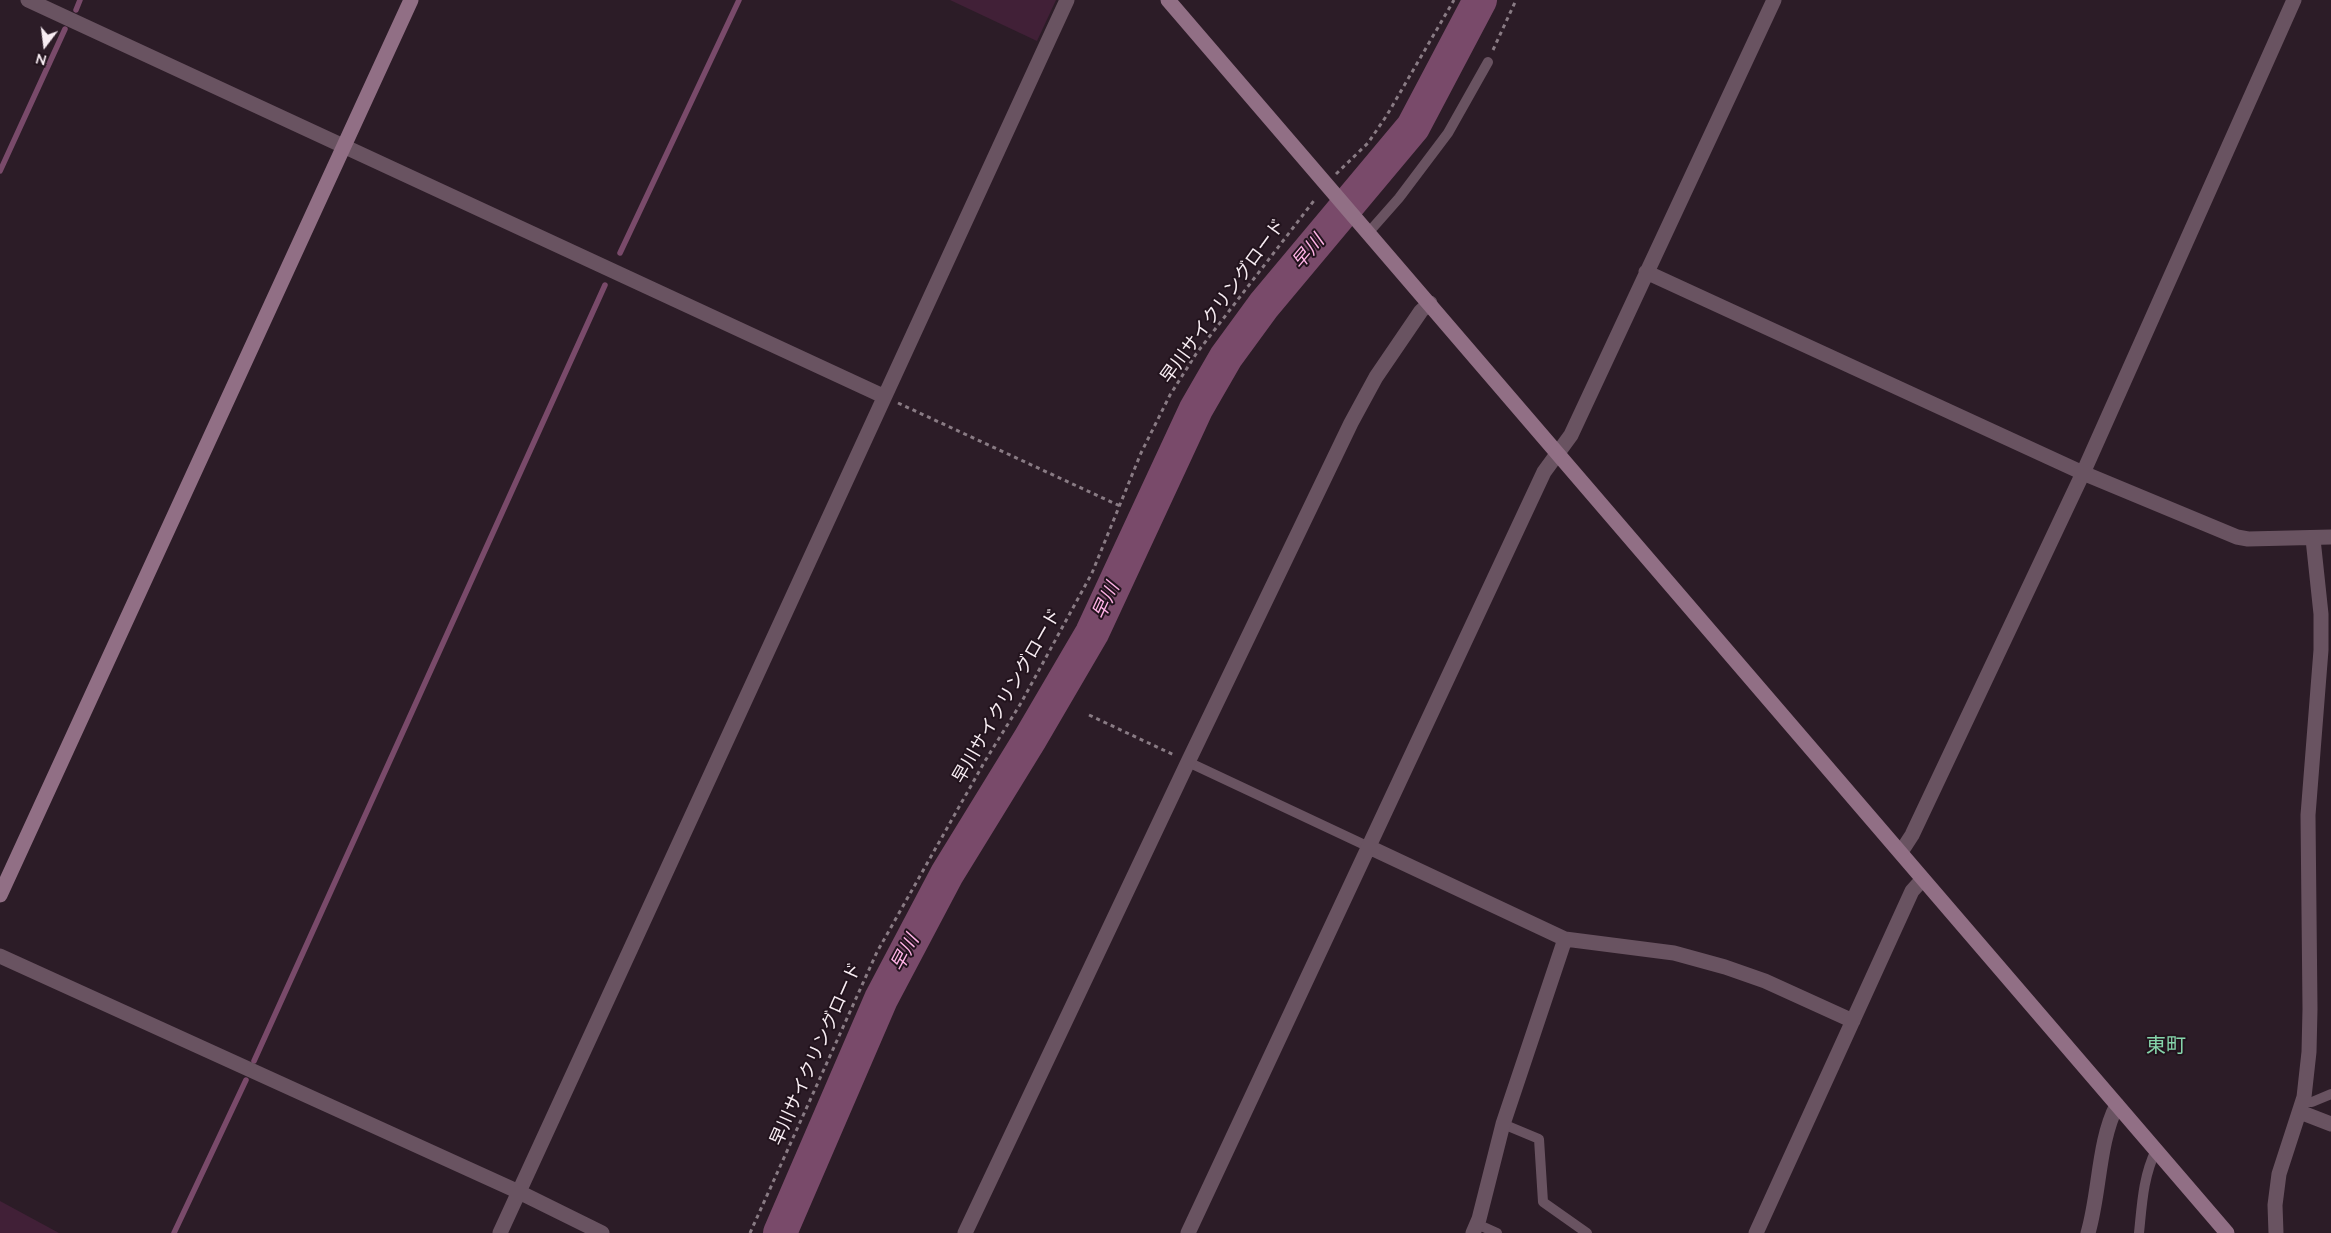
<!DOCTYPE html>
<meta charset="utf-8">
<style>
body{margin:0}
#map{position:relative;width:2331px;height:1233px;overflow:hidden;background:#2c1c27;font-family:Mulish,sans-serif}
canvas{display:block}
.north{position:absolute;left:20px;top:20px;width:50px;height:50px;-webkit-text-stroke:4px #22131d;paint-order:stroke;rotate:195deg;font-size:14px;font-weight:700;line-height:20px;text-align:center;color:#f8edf3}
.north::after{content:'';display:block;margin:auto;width:18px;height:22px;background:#f8edf3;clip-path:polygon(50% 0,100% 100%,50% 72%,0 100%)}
</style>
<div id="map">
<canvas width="2331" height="1233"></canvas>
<div class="north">N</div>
</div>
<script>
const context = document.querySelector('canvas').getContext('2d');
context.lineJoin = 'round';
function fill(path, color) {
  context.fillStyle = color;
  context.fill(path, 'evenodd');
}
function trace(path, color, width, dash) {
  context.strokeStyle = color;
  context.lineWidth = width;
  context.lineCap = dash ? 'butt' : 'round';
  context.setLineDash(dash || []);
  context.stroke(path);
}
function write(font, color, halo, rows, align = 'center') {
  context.font = font + ' Mulish,"Noto Sans JP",sans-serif';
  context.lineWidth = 4;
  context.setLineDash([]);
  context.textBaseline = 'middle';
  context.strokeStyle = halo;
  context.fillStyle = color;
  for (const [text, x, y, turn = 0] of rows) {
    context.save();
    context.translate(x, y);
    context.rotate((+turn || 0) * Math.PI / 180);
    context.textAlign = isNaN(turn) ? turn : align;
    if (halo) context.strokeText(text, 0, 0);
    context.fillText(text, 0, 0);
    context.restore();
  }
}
const green = new Path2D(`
 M950,0H1056L1037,41Z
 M0,1201L59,1233H0Z`);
const stream = new Path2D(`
 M76,10L80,0
 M0,171L65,29
 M620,253L739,0
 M254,1061L605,285
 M174,1233L246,1080`);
const river = new Path2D(`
 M780,1233L881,999L947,874L1030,739L1092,633L1196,409L1226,357L1264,305L1413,127L1480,0`);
const path = new Path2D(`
 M1493,50L1516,0
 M1336,174L1368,143L1387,115L1454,0
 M898,403L1120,506
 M1089,715L1174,755
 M750,1233L877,952L985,761L1021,703L1092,573L1141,453L1170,395L1196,354L1316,198`);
const lane = new Path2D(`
 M1369,232L1399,198L1448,133L1488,62
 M1188,762L1369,847
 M2302,1102H2312L2331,1094
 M1503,1124L1539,1139L1543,1202L1587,1233
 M1477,1224L1497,1233
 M2139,1233C2142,1204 2143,1177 2156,1150`);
const street = new Path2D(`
 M28,0L883,396
 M1646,272L2083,473L2237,537L2248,539L2331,537
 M1369,847L1565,939L1674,953L1725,967L1765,981L1853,1021
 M1901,852L1912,835L2083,473L2294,0
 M0,956L519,1192L602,1233
 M2300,1112L2331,1124
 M500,1233L1067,0
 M965,1233L1188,762L1351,423L1376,377L1421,311L1430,303
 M1188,1233L1544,472L1571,435L1774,0
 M1473,1233L1479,1219L1503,1124L1565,939
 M1756,1233L1912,891L1922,880
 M2088,1233C2100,1192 2098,1142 2117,1105
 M2276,1233L2275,1205L2279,1174L2304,1097L2309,1052L2310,1009L2308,815L2321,650V614L2313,539`);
const secondary = new Path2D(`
 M1168,0L2227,1233
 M0,895L411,0`);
const streetNames = [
 ["早川サイクリングロード",1223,301,-54],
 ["早川サイクリングロード",1007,696,-60],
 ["早川サイクリングロード",816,1054,-66]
];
const waterNames = [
 ["早川",1308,252,-50],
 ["早川",1106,601,-65],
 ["早川",905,953,-62]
];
const quarterNames = [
 ["東町",2166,1046]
];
fill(green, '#412037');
trace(stream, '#794a6a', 5.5);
trace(river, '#794a6a', 34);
trace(path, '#897b84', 3, [4, 4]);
trace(lane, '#695361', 10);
trace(street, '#695361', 15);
trace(secondary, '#916f85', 15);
write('18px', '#f8edf3', '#22131d', streetNames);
write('italic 19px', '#ffb3e6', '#22131d', waterNames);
write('20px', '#86d5ab', '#22131d', quarterNames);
</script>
